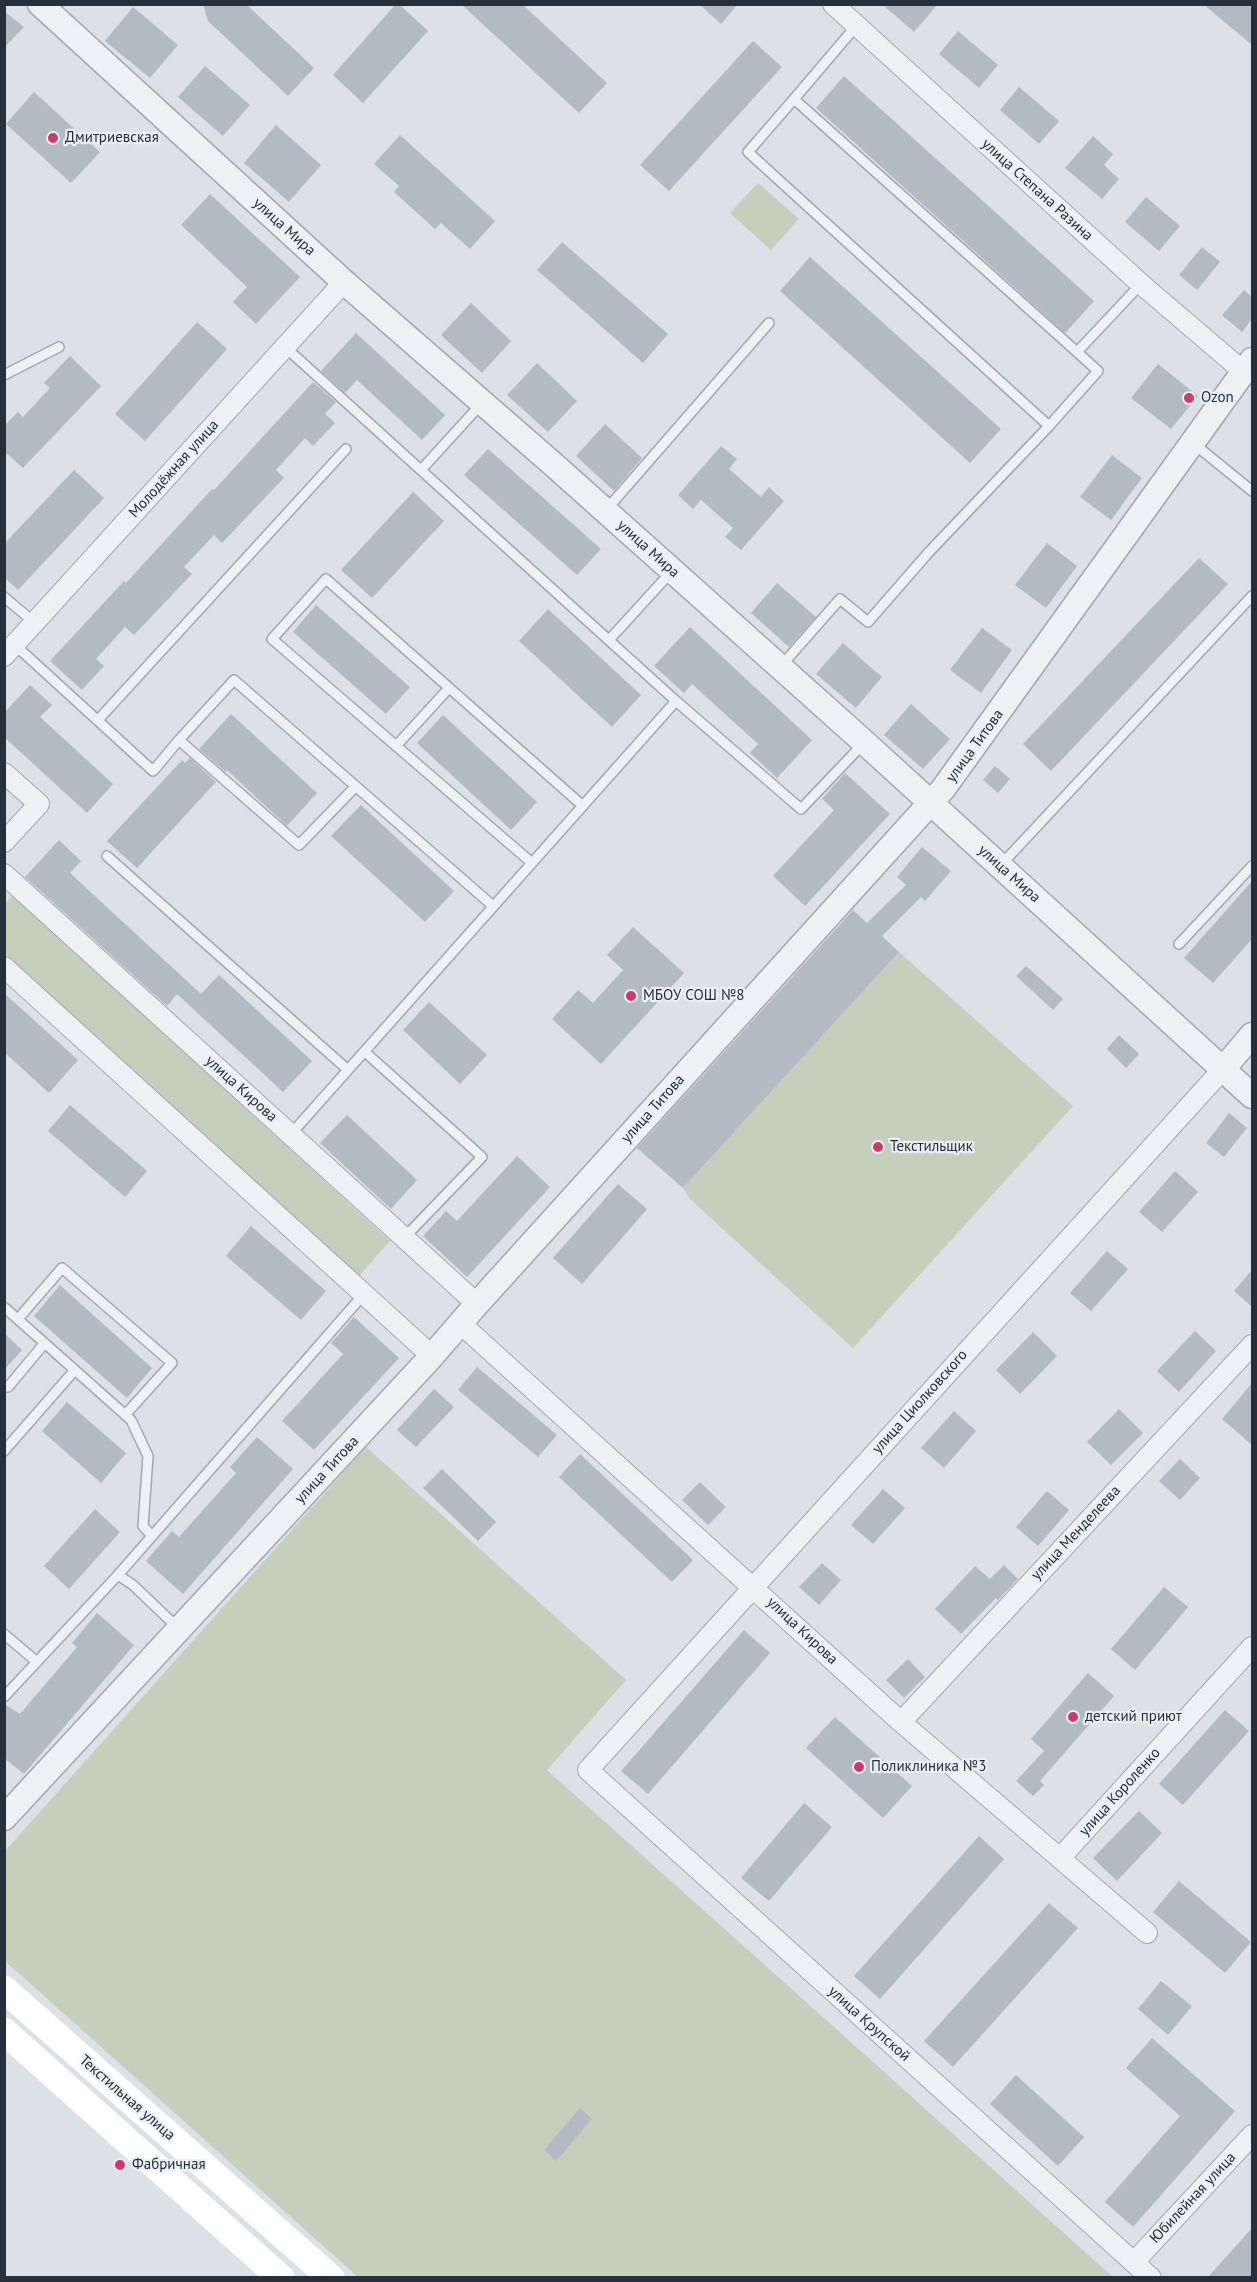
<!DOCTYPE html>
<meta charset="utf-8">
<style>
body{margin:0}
#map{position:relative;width:1257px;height:2282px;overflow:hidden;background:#dbe1e6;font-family:"PT Sans",sans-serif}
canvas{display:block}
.frame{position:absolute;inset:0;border:6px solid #25303c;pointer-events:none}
</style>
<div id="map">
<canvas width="1257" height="2282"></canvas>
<div class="frame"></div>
</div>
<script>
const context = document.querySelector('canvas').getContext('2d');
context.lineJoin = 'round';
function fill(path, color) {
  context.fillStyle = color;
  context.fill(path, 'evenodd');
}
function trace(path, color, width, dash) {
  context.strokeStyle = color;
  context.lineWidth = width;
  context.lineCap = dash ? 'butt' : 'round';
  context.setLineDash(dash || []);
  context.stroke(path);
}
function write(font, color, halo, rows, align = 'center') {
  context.font = font + ' "PT Sans",sans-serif';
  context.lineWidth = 4.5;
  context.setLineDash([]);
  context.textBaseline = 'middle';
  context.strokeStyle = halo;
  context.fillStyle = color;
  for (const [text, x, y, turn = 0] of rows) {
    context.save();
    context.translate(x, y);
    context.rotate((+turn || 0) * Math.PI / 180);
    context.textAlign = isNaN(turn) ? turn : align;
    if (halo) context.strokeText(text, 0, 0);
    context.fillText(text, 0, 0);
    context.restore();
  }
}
const green = new Path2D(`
 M758,183L799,219L771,250L730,213Z
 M13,895L390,1241L359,1276L5,954L4,904Z
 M899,952L1073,1106L853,1348L690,1199L683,1188Z
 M366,1447L626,1680L547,1770L1113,2277H358L5,1961V1851Z`);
const building = new Path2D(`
 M203,4H246L314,68L288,96L208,21Z
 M396,4H399L428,31L363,103L333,75Z
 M461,4H522L607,83L579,113Z
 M699,4H738L721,24Z
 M882,4H938L914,32Z
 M1203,4H1252V45Z
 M133,7L178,45L150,78L105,41Z
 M4,11L24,27L4,48Z
 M958,31L998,65L979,88L939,54Z
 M753,41L782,67L669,191L640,165Z
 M205,66L250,105L223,136L178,97Z
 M844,76L1094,301L1065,333L816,108Z
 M1019,87L1059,121L1039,144L1000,110Z
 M34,92L100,152L71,183L6,124Z
 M276,125L321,165L289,202L244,163Z
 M400,135L495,221L470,249L441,223L435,229L394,192L399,186L374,164Z
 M1093,136L1113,154L1104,165L1119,179L1102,199L1065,168Z
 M210,194L300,277L256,324L233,302L247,287L181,225Z
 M1146,197L1180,226L1159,251L1125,222Z
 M562,242L668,334L643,363L537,270Z
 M1202,247L1220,262L1197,290L1179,275Z
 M810,257L1001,429L970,463L780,291Z
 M1244,290L1252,297V319L1242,332L1222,315Z
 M471,303L511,341L482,373L441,335Z
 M197,322L227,349L145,441L115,414Z
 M356,333L445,415L422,440L357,380L345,393L321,371Z
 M70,356L101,386L23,468L4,451V426L18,412L23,417L50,388L44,383Z
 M537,363L577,401L548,432L507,395Z
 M1158,364L1198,396L1171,429L1131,398Z
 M313,382L336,402L325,414L335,423L313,446L305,438L276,470L284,478L222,543L214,535L184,567L192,574L134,635L125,627L96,659L104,666L82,690L50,661L124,581L126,583L212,489L214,490Z
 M605,424L642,458L614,491L576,456Z
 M721,446L737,459L729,469L761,497L769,487L784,501L741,550L725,537L733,528L701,500L693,509L678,495Z
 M488,449L601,549L577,575L464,475Z
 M1112,455L1142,478L1111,520L1080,497Z
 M74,470L104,498L18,590L4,577V544Z
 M413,492L444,521L372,598L341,570Z
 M1047,543L1077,566L1046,608L1015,585Z
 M1199,558L1228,584L1051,771L1023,744Z
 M777,583L816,617L789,647L751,613Z
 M316,605L410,687L386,714L293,632Z
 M548,609L641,695L612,727L519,641Z
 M690,627L812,740L777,778L750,753L758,744L692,684L684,693L654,666Z
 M982,628L1012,650L981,693L950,670Z
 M843,643L882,677L856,708L816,674Z
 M30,685L52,705L40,717L113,784L87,813L4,737V713Z
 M911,704L950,739L923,769L884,735Z
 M231,714L317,793L287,826L227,770L226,772L199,749Z
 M443,715L537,802L511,830L417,743Z
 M190,758L216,782L137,868L107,841L182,760L185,763Z
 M995,766L1010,779L998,793L983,780Z
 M845,773L890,814L805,906L773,876L834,810L822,799Z
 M361,805L454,891L425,922L331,836Z
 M59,840L81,861L70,873L201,994L219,975L312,1061L283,1092L177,994L167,1006L25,877Z
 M922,847L951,871L925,901L921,897L882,936L899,952L683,1188L637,1148L853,910L867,923L906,885L897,877Z
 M1252,881V939L1213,983L1184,958Z
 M633,927L684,973L601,1064L552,1019L578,990L593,1003L623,970L607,955Z
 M1026,966L1063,999L1053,1010L1016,976Z
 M4,993L78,1060L49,1093L4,1052Z
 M429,1002L487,1055L460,1084L403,1030Z
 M1119,1035L1139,1054L1126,1068L1107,1049Z
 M70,1105L147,1171L125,1197L48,1131Z
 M1229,1113L1247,1128L1224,1157L1206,1143Z
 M347,1115L417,1180L391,1209L320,1143Z
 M517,1156L550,1187L467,1277L423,1236L446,1211L457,1221Z
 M1175,1171L1198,1192L1162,1232L1139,1212Z
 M618,1184L647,1209L582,1284L553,1258Z
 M251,1226L326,1291L301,1320L226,1256Z
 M1107,1251L1128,1269L1091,1311L1070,1293Z
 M1252,1270V1307L1234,1291Z
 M60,1285L152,1368L127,1398L34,1316Z
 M354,1317L399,1358L314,1450L282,1421L343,1354L331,1343Z
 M1195,1331L1216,1351L1179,1392L1157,1371Z
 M1033,1332L1057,1356L1020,1394L996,1370Z
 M4,1333L22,1350L4,1370Z
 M477,1367L557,1435L538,1457L458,1390Z
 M1252,1383V1445L1222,1419Z
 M434,1389L454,1407L416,1447L397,1430Z
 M67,1402L126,1453L101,1483L42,1431Z
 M1119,1409L1143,1433L1111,1465L1087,1442Z
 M954,1411L976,1431L944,1468L921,1448Z
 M257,1437L293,1469L183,1594L146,1561L172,1531L179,1537L236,1473L230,1467Z
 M580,1454L693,1560L672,1582L559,1477Z
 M1180,1459L1200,1478L1180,1500L1159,1481Z
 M442,1469L496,1522L478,1541L423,1488Z
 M700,1482L726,1507L708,1525L682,1500Z
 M883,1489L905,1508L873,1544L851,1525Z
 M1047,1491L1069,1510L1038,1546L1016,1527Z
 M95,1509L120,1532L69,1589L44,1566Z
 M822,1563L841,1580L819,1605L799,1587Z
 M1004,1565L1018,1579L998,1600L996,1598L961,1634L935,1609L975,1566L990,1579Z
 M1164,1587L1188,1607L1135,1670L1111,1649Z
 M97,1613L134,1645L24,1774L4,1758V1704L20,1714L77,1647L72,1643Z
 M744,1630L770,1653L648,1794L621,1771Z
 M908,1659L925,1677L904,1698L886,1680Z
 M1088,1673L1114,1696L1040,1781L1044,1785L1033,1796L1016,1781L1044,1751L1031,1739Z
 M1225,1710L1249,1731L1183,1805L1159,1784Z
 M835,1717L912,1786L883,1818L806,1748Z
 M804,1803L832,1827L769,1901L741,1878Z
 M1139,1811L1162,1833L1117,1881L1093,1858Z
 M979,1836L1004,1859L880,1999L854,1976Z
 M1179,1881L1251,1942L1225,1973L1153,1912Z
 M1049,1903L1078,1928L953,2067L924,2041Z
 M1161,1981L1192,2006L1168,2035L1138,2009Z
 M1152,2038L1235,2111L1133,2227L1105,2202L1180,2116L1126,2068Z
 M1016,2075L1084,2137L1058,2166L990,2104Z
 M580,2108L592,2119L556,2161L544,2150Z
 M1252,2228V2277H1208Z`);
const service = new Path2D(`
 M857,25L794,99L1077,352L1141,284
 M794,99L748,152L1049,426L1098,371L1077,352
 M285,347L676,701L291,1134
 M4,375L59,347
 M1193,443L1252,491
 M421,470L482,403
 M607,509L769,323
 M4,597L35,623
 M609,640L672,571
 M15,645L153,771L179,740
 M781,666L840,599L868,622L929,552L1049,426
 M676,701L801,809L863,744
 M98,720L346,449
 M396,746L449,688
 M356,786L299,845L179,740L234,680L493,906
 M107,856L348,1070
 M532,863L272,639L326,579L583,806
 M1000,866L1252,596
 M1179,944L1252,866
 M365,1052L482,1157L404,1238
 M4,1307L131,1420L148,1456L143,1526L152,1536
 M18,1319L62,1268L172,1363L125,1415
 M4,1387H8L44,1344
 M4,1451L74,1371
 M118,1575L364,1294
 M4,1634L37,1662
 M4,1697L118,1575L133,1585L178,1628`);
const minor = new Path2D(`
 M833,4L1141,284L1244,372
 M4,656L344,282
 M4,773L39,804L4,842
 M4,874L477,1304
 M4,967L432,1356
 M461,1324L901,1722L1147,1933
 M901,1722L1252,1345
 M1060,1858L1252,1647
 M1134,2262L1252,2135
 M1151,2278L588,1770L1223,1069`);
const tertiary = new Path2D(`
 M40,4L344,282L554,465L864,742L1252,1096
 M1223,1069L1252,1035
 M4,1818L432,1356L477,1304L943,789L1252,360`);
const secondary = new Path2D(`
 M4,1989L331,2278
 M4,2031L281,2278`);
const markers = [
 [53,138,6,"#d13a64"],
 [1189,398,6,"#d13a64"],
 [631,996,6,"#d13a64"],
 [878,1147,6,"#d13a64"],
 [1073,1717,6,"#d13a64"],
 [859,1767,6,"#d13a64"],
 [120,2165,6,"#d13a64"]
];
const poiNames = [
 ["Дмитриевская",65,138],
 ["Ozon",1201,398],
 ["МБОУ СОШ №8",643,996],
 ["Текстильщик",890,1147],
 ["детский приют",1085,1717],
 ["Поликлиника №3",871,1767],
 ["Фабричная",132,2165]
];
const streetNames = [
 ["улица Степана Разина",1037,190,42],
 ["улица Мира",284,227,42],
 ["Молодёжная улица",174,469,-48],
 ["улица Мира",648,549,42],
 ["улица Титова",975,746,-54],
 ["улица Мира",1009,874,42],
 ["улица Кирова",241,1089,42],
 ["улица Титова",653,1109,-48],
 ["улица Циолковского",920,1402,-48],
 ["улица Титова",327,1470,-47],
 ["улица Менделеева",1076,1533,-47],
 ["улица Кирова",802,1631,43],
 ["улица Короленко",1120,1792,-48],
 ["улица Крупской",869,2024,42],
 ["Текстильная улица",127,2098,41],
 ["Юбилейная улица",1193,2198,-47]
];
fill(green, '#c4d0bc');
fill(building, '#b2bac3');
trace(service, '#a1a8b0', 12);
trace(minor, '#a1a8b0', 22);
trace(tertiary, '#a1a8b0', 27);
trace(service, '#eef1f4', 9);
trace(minor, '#eef1f4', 20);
trace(tertiary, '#eef1f4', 24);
trace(secondary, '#fff', 27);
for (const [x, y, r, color] of markers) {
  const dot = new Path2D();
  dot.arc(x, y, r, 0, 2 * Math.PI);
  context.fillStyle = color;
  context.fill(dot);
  trace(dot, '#eaeff4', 2);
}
write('15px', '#25303c', '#eaeff4', poiNames, 'left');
write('15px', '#25303c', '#eaeff4', streetNames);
</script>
